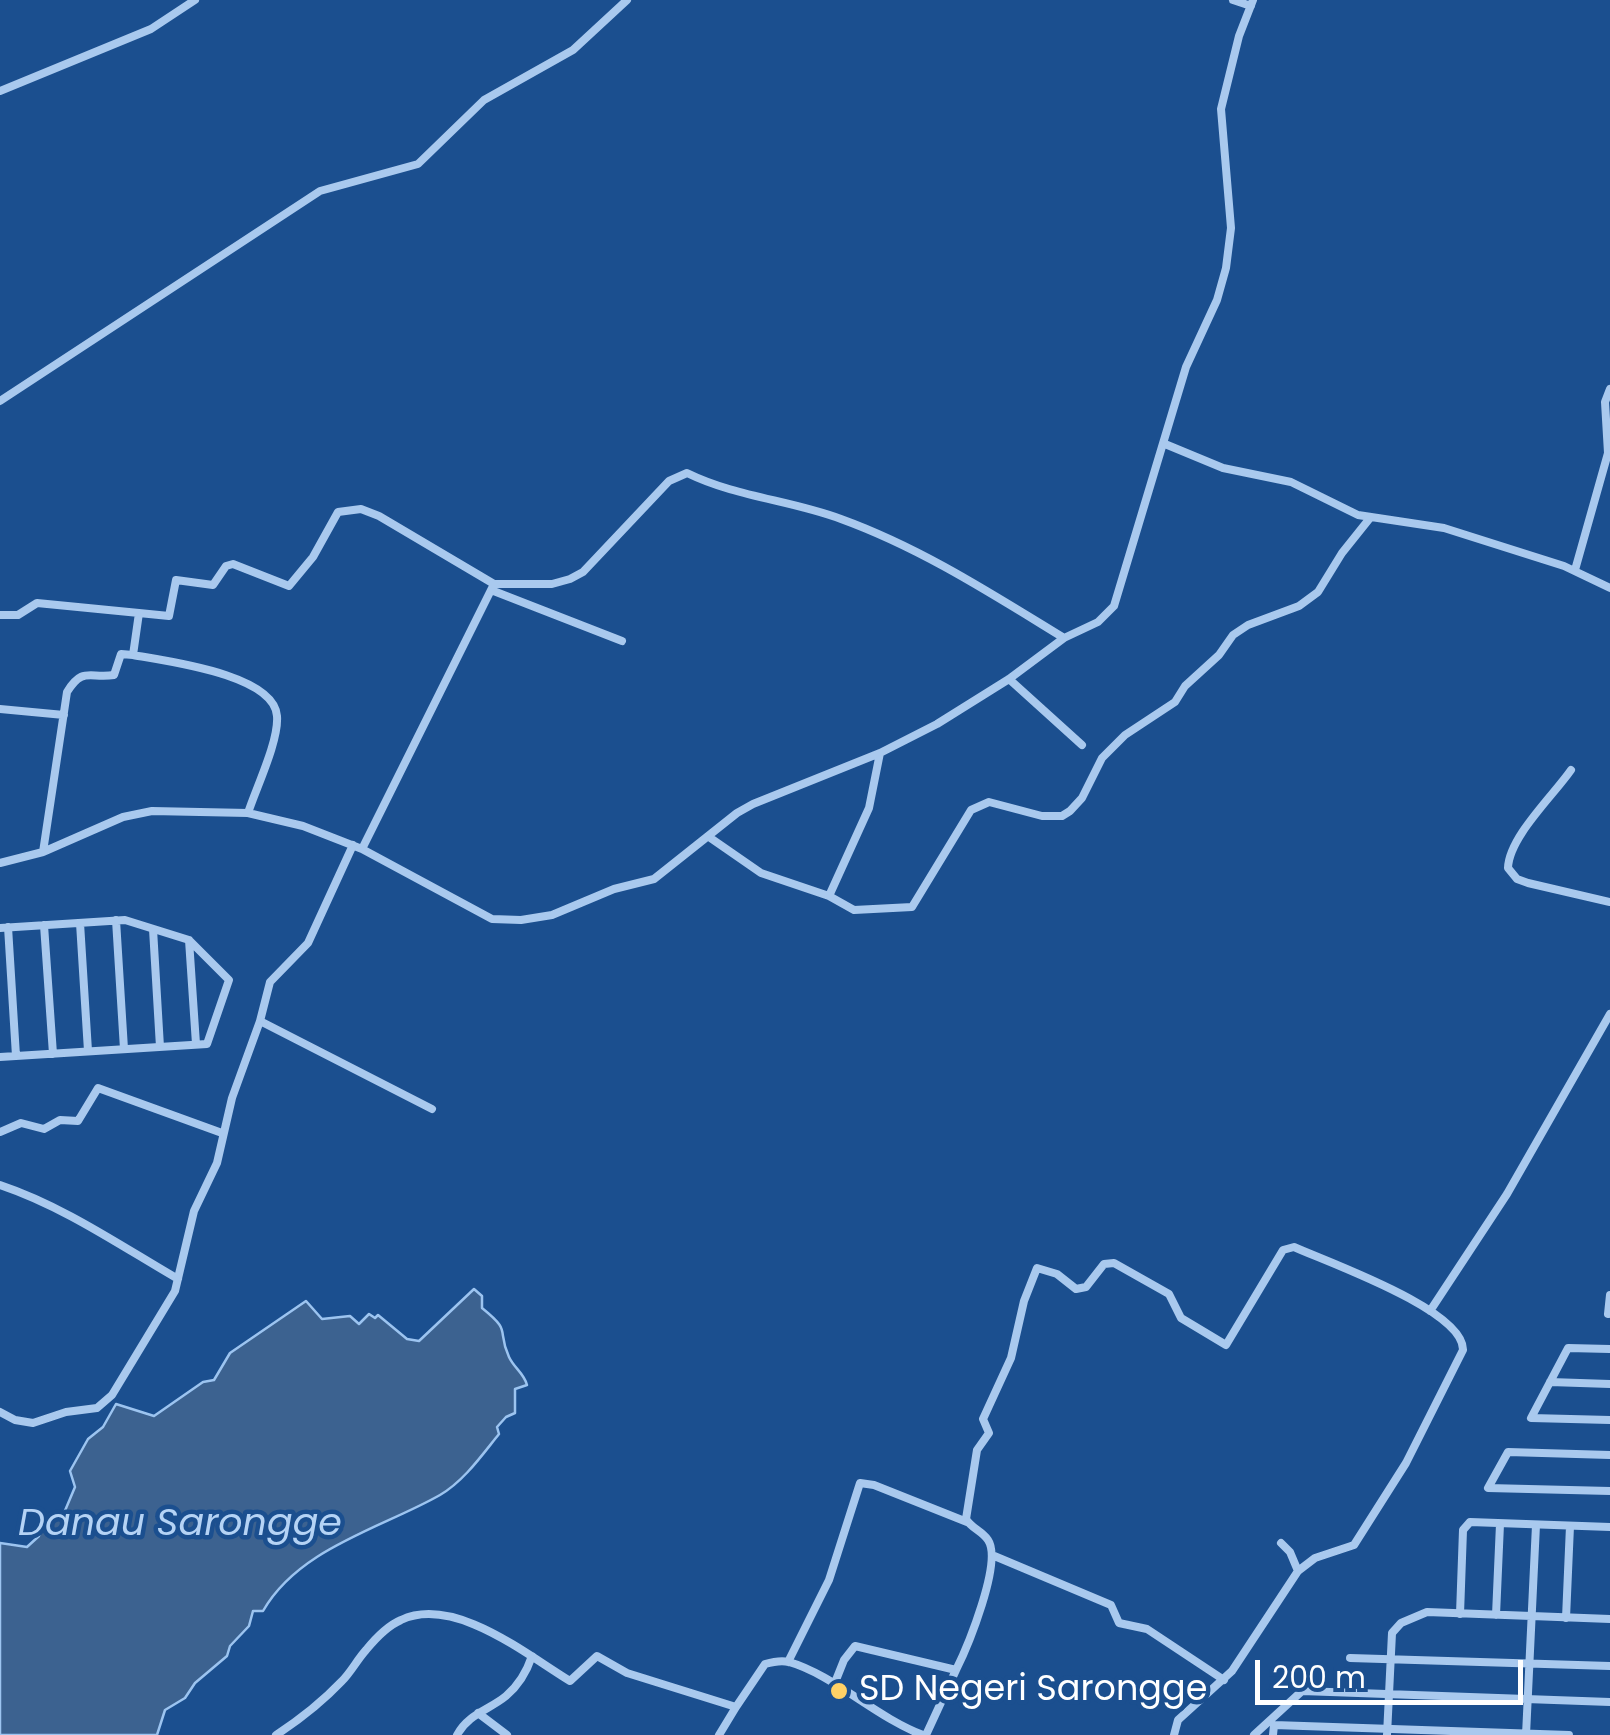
<!DOCTYPE html>
<style>
body{margin:0}
#map{position:relative;width:1610px;height:1735px;overflow:hidden;background:#1b4f8f;font-family:Poppins,sans-serif}
canvas{display:block}
.scale{position:absolute;left:1255px;top:1660px;width:268px;height:45px;box-sizing:border-box;border:5px solid #fff;border-top:0;padding-left:12px;font-size:30px;line-height:35px;white-space:nowrap;color:#fff;-webkit-text-stroke:8px #1b4f8f;paint-order:stroke}
</style>
<div id="map">
<canvas width="1610" height="1735"></canvas>
<div class="scale">200 m</div>
</div>
<script>
const context = document.querySelector('canvas').getContext('2d');
context.lineJoin = 'round';
function fill(path, color) {
  context.fillStyle = color;
  context.fill(path, 'evenodd');
}
function trace(path, color, width, dash) {
  context.strokeStyle = color;
  context.lineWidth = width;
  context.lineCap = dash ? 'butt' : 'round';
  context.setLineDash(dash || []);
  context.stroke(path);
}
function write(font, color, halo, rows, align = 'center') {
  context.font = font + ' Poppins,sans-serif';
  context.lineWidth = 9;
  context.setLineDash([]);
  context.textBaseline = 'middle';
  context.strokeStyle = halo;
  context.fillStyle = color;
  for (const [text, x, y, turn = 0] of rows) {
    context.save();
    context.translate(x, y);
    context.rotate((+turn || 0) * Math.PI / 180);
    context.textAlign = isNaN(turn) ? turn : align;
    if (halo) context.strokeText(text, 0, 0);
    context.fillText(text, 0, 0);
    context.restore();
  }
}
const water = new Path2D(`
 M474,1289L482,1296V1308C513,1333 496,1328 509,1357C514,1368 524,1373 527,1385L515,1389V1413L506,1417L497,1427L499,1434C482,1455 464,1481 440,1495C382,1528 299,1548 263,1611H253L249,1626L230,1646L227,1656L195,1683L185,1698L165,1710L157,1735H0V1543L27,1547L39,1536L45,1516L64,1513L75,1487L70,1471L88,1439L103,1427L116,1404L154,1416L203,1382L214,1380L230,1353L306,1301L322,1319L350,1316L359,1324L369,1314L375,1318L378,1315L407,1339L419,1341Z`);
const street = new Path2D(`
 M1233,0L1251,6
 M0,91L151,29L195,0
 M0,401L320,191L418,164L484,100L573,50L627,0
 M1165,444L1223,468L1291,482L1358,515L1444,528L1564,566L1610,588
 M1575,570L1608,453L1605,402L1610,389
 M491,590L622,641
 M0,615H18L37,603L139,613
 M133,655C165,661 274,674 277,716C279,741 256,788 248,813
 M1009,679L1082,745
 M0,709L64,715
 M1571,770C1553,796 1509,837 1508,868L1517,879L1528,883L1610,902
 M709,837L761,873L829,896L854,910L912,907L971,810L989,802L1042,816H1062L1070,811L1082,798L1102,758L1125,735L1175,702L1185,686L1219,655L1233,635L1248,625L1299,606L1318,592L1342,553L1370,518
 M353,845L308,943L270,982L260,1021L432,1109
 M362,849L494,584
 M43,852L67,692C83,666 90,679 114,675L121,654L133,655L139,613L169,616L176,580L213,585L226,566L233,564L289,586L313,557L338,512L361,509L379,516L494,584H552L570,579L583,572L669,481L687,473C736,497 790,500 841,519C921,548 992,594 1064,638
 M0,863L43,852L123,817L152,811L248,813L303,826L362,849L492,919L521,920L552,915L614,889L654,879L737,813L753,804L880,753L937,724L1009,679L1064,638L1098,622L1114,606L1186,367L1217,300L1226,268L1231,228L1221,109L1239,36L1253,0
 M829,896L869,808L880,753
 M116,920L124,1049
 M80,923L88,1051
 M44,925L53,1054
 M8,927L16,1056
 M0,928L125,920L189,940L229,980L207,1044L0,1057
 M153,929L160,1047
 M189,940L196,1044
 M0,1132L21,1123L44,1129L60,1120L78,1121L98,1088L222,1133
 M0,1185C63,1206 121,1246 178,1279
 M1430,1311L1507,1194L1610,1014
 M1608,1314L1610,1295
 M1610,1349L1568,1348L1531,1418L1610,1420
 M1550,1382L1610,1384
 M0,1412L15,1420L33,1423L66,1412L97,1408L112,1395L175,1291L194,1211L217,1163L232,1098L260,1021
 M1610,1455L1508,1452L1488,1488L1610,1491
 M1281,1543L1290,1552L1298,1571
 M992,1555L1111,1605L1119,1623L1147,1629L1224,1680
 M1460,1614L1463,1530L1470,1522L1610,1527
 M1496,1615L1500,1524
 M1566,1618L1570,1526
 M1350,1658L1610,1666
 M788,1662L829,1580L860,1483L874,1485L967,1522
 M834,1685L844,1660L855,1646L956,1670C967,1648 1003,1562 988,1540C982,1531 971,1528 966,1519L977,1450L989,1433L983,1419L1011,1358L1024,1301L1037,1268L1057,1274L1076,1289L1086,1287L1104,1264L1114,1263L1169,1294L1181,1318L1226,1345L1283,1250L1294,1247C1327,1262 1464,1310 1463,1350L1406,1463L1354,1545L1315,1558L1298,1571L1232,1671L1178,1720L1174,1735
 M478,1713L507,1735
 M276,1735C299,1720 323,1701 342,1681C351,1672 357,1660 366,1650C375,1639 387,1626 401,1620C454,1595 527,1655 570,1681L597,1656L627,1673L736,1707L765,1664C772,1662 781,1660 789,1662C832,1674 877,1718 923,1735
 M457,1735C468,1714 489,1710 506,1696C519,1685 527,1671 532,1656
 M719,1735L736,1707
 M926,1735L956,1670
 M1254,1735L1302,1691L1610,1702
 M1273,1735L1274,1725L1569,1735
 M1387,1735L1392,1633L1401,1623L1427,1612L1610,1619
 M1526,1735L1536,1525`);
const markers = [
 [839,1691,10,"#ffd166"]
];
const poiNames = [
 ["SD Negeri Sarongge",859,1691]
];
const waterNames = [
 ["Danau Sarongge",180,1525]
];
fill(water, '#3c6290');
trace(water, '#9cc4f0', 2.5);
trace(street, '#a9c9ee', 8);
for (const [x, y, r, color] of markers) {
  const dot = new Path2D();
  dot.arc(x, y, r, 0, 2 * Math.PI);
  context.fillStyle = color;
  context.fill(dot);
  trace(dot, '#1b4f8f', 4);
}
write('35px', '#fff', '#1b4f8f', poiNames, 'left');
write('italic 38px', '#b5d3f5', '#1b4f8f', waterNames);
</script>
